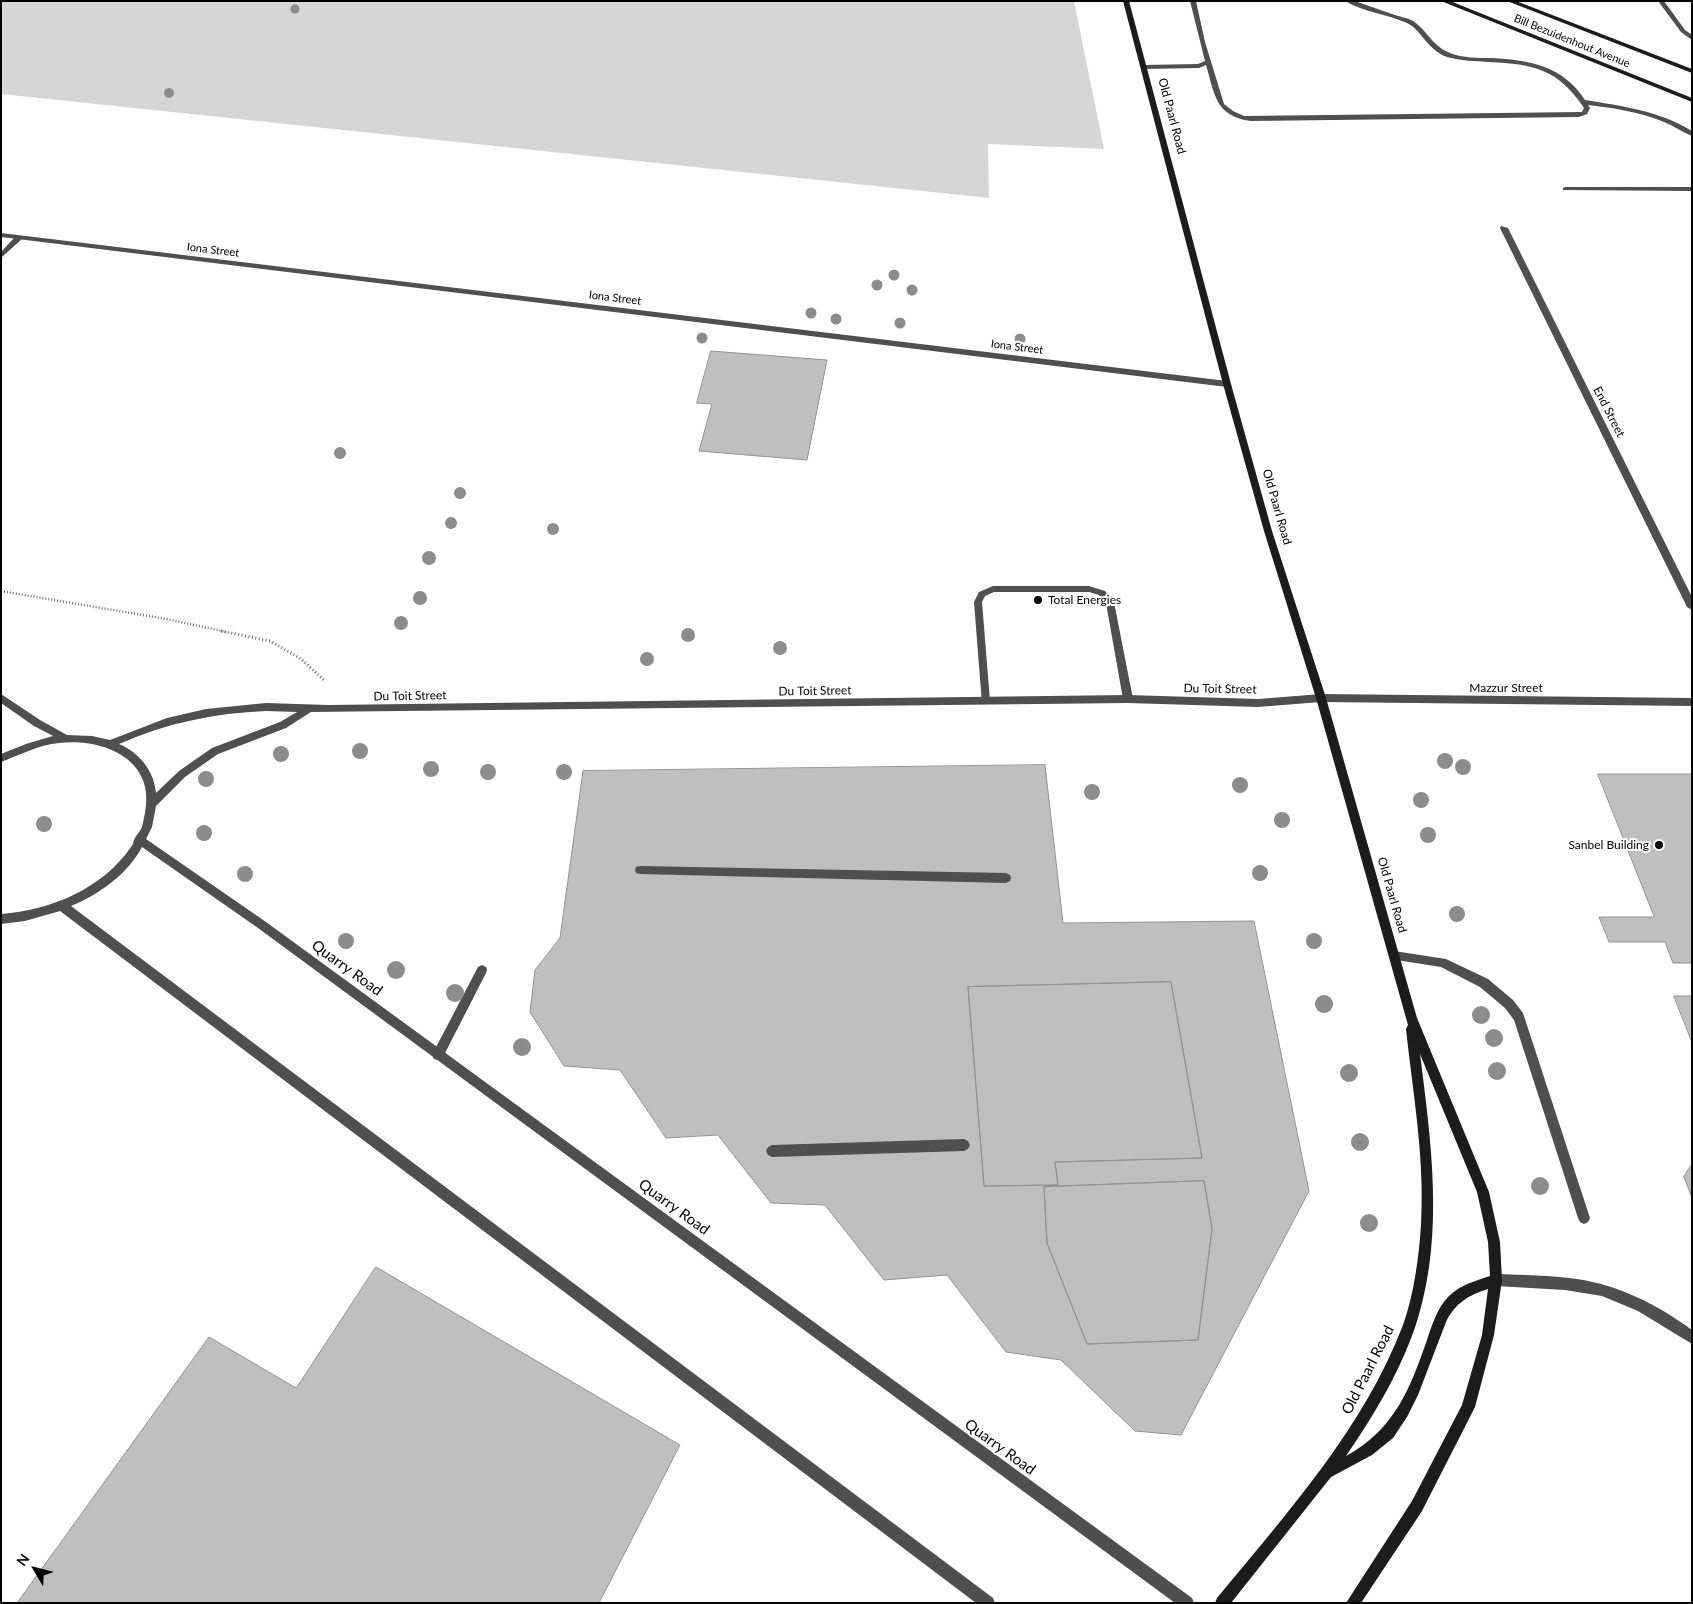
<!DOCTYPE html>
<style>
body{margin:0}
#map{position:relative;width:1693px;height:1604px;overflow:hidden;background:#fff;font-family:Lato,sans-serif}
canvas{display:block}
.frame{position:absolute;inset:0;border:2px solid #000;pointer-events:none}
.north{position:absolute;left:10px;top:1544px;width:50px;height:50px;-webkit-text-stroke:4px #fff;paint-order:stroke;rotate:307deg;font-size:14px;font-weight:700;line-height:20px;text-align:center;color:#000}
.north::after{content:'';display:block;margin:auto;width:18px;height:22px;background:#000;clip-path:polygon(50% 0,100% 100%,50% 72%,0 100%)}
</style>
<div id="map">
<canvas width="1693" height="1604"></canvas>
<div class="frame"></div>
<div class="north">N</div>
</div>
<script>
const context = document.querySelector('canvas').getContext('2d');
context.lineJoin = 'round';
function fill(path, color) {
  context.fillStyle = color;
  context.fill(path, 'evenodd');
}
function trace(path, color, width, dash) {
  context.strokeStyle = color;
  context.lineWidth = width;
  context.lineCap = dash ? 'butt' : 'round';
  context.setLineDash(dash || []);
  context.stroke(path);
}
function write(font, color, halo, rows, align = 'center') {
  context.font = font + ' Lato,sans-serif';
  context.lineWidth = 4;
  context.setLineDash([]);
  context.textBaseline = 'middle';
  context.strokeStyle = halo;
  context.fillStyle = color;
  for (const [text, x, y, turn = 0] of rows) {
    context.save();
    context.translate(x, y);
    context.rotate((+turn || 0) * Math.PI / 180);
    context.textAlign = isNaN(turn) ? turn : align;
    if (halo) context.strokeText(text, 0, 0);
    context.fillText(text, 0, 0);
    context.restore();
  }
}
const green = new Path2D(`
 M1,1H1074L1104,149L988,144L989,198L1,94Z`);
const building = new Path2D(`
 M711,351L827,360L807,460L699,451L712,404L697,403Z
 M1045,765L1063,923L1254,921L1309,1191L1181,1435L1135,1431L1061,1360L1006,1352L947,1275L884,1280L825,1205L771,1203L718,1135L666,1138L620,1070L564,1066L530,1012L535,970L560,938L583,771ZM1171,982L1202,1158L1055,1162L1058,1185L984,1186L968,987ZM1204,1181L1212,1229L1198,1340L1087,1344L1047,1243L1044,1187Z
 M1598,774H1692V963H1673L1665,942H1609L1599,917H1654Z
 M1171,982L1202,1158L1055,1162L1058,1185L984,1186L968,987Z
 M1674,996H1692V1042Z
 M1692,1164V1198L1684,1177Z
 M1204,1181L1212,1229L1198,1340L1087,1344L1047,1243L1044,1187Z
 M376,1267L680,1445L599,1603H17L209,1337L296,1388Z`);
const pathFar1 = new Path2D(`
 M1,591L166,619L227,632`);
const path = new Path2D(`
 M221,631L270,641L301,659L325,681`);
const service = new Path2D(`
 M1190,1H1196L1205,42L1224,104L1233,111L1244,116L1582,112L1584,108C1558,69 1534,64 1489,62C1475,61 1461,61 1447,57C1426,49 1422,30 1407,23C1387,14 1363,12 1345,1H1355C1368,6 1381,10 1395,15C1400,17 1408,18 1413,21C1427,30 1432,46 1450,53C1463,58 1478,58 1492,58C1530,60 1563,66 1585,100C1622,106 1660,111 1692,131V136C1682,132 1674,126 1664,122C1640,112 1614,108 1588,105L1590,108L1587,114L1579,117L1251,121C1215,116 1215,95 1206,65L1199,68L1144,69L1141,67L1144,65L1198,64L1205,61Z
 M1565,187H1692V191L1563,190V188Z
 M1501,226L1508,228L1692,597V610L1687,607L1500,228Z
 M16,236L23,238L1,258V252Z
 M993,586H1089L1105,591L1114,602L1133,699L1131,702L1128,703L1123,699L1106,603L1099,595L1089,592H994L985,596L982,602L990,701L988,704H982L974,602L979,592Z
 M640,866L1006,873L1010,875L1011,878L1010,881L1006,883L640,874L636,873L635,870L636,867Z
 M1394,951L1446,959L1488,979L1513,1000L1523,1013L1590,1218L1588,1222L1584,1224L1580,1222L1578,1218L1514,1020L1505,1008L1480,987L1441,967L1390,959L1389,956L1390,953Z
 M482,965L486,967L487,970L486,973L442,1059L438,1060L434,1059L432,1055L434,1051L478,967Z
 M964,1139L968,1141L970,1145L968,1149L964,1151L772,1157L768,1155L766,1151L768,1147L772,1145Z
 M1496,1274C1523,1275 1550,1275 1577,1279C1619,1285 1658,1305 1692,1330V1344L1638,1311L1602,1296L1565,1290L1496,1286L1492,1284L1490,1280L1492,1276Z`);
const minor = new Path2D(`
 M1658,1H1664L1685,30L1692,35V40L1681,32Z
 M1,233L1227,381L1231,384L1227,387L1,237Z
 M1,694L40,720L67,735L92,736L110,740L167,718L206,709L266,703L328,705L1128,695L1258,699L1321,694L1692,698V706L1321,702L1258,707L1128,703L311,712L286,728L218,754L185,777L156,806L152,827L146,839L266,922L1192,1598L1194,1603H1175L258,928L142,847C128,874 98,895 71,906L993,1598L995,1603H976L60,911L25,921L1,924V914C51,910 102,889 131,847C135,841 132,845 134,840C136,835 140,832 142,827C143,823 144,817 145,813C156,759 103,738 59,743C38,745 20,755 1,762V754L26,744L53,736L34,726L1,703ZM266,711L297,712L280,722L212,748L179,771L156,793C154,771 140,753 119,744C166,723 215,713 266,711Z`);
const secondary = new Path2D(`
 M1123,1H1129L1231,384L1272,531L1326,698L1417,1018L1489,1192L1500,1242L1502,1280L1494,1335L1475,1407L1422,1511L1361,1603H1346L1412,1501L1462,1405L1482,1335L1488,1289C1469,1295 1455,1303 1446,1322L1418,1395L1407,1417L1393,1438L1372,1455L1331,1477L1231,1603H1215L1217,1598C1286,1514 1364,1428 1403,1325C1414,1295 1419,1256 1421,1225C1425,1159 1413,1094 1406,1029L1408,1025L1316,698L1264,531L1223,384ZM1420,1054L1477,1192L1488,1242L1490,1276C1475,1281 1460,1285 1449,1296C1437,1308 1432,1325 1427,1340C1410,1389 1394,1430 1346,1456C1375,1414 1403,1367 1418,1318C1444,1232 1431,1141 1420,1054Z
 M1441,1H1450L1692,98V102Z
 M1507,1H1516L1692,69V73Z`);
const trees = [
 [295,9,4.5],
 [169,93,5],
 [894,275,5.5],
 [877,285,5.5],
 [912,290,5.5],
 [811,313,5.5],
 [836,319,5.5],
 [900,323,5.5],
 [702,338,5.5],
 [1020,339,5.5],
 [340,453,6],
 [460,493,6],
 [451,523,6],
 [553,529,6],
 [429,558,7],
 [420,598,7],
 [401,623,7],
 [688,635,7],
 [780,648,7],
 [647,659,7],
 [360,751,8],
 [281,754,8],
 [1445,761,8],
 [1463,767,8],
 [431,769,8],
 [488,772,8],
 [564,772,8],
 [206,779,8],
 [1240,785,8],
 [1092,792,8],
 [1421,800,8],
 [1282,820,8],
 [44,824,8],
 [204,833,8],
 [1428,835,8],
 [1260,873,8],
 [245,874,8],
 [1457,914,8],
 [346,941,8],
 [1314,941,8],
 [396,970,9],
 [455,993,9],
 [1324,1004,9],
 [1481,1015,9],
 [1494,1038,9],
 [522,1047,9],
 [1497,1071,9],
 [1349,1073,9],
 [1360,1142,9],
 [1540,1186,9],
 [1369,1223,9]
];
const markers = [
 [1038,600,5,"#000"],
 [1659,845,5,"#000"]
];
const farStreetnames = [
 ["Bill Bezuidenhout Avenue",1572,41,22],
 ["Iona Street",213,250,7],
 ["Iona Street",615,298,7],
 ["Iona Street",1017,347,7]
];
const streetNames = [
 ["Old Paarl Road",1172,116,75],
 ["End Street",1609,412,63],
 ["Old Paarl Road",1277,507,74],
 ["Mazzur Street",1506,688],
 ["Du Toit Street",1220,689,1],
 ["Du Toit Street",815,691,-1],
 ["Du Toit Street",410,696,-1],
 ["Old Paarl Road",1392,895,74]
];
const poiNames = [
 ["Total Energies",1048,600],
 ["Sanbel Building",1649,845,"right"]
];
const nearStreetnames = [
 ["Quarry Road",347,968,36],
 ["Quarry Road",674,1207,36],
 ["Old Paarl Road",1368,1370,-63],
 ["Quarry Road",1000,1447,36]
];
fill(green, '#d6d6d6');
fill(building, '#bfbfbf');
trace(building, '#939393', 1);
trace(pathFar1, '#717171', 2.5, [1, 2]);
trace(path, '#717171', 3, [1, 2.5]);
fill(service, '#4f4f4f');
fill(minor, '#4f4f4f');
fill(secondary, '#1c1c1c');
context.fillStyle = '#8c8c8c';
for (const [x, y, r] of trees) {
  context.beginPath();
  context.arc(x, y, r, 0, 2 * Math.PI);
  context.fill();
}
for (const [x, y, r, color] of markers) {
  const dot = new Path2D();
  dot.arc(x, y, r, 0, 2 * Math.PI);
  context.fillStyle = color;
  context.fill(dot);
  trace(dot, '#fff', 2);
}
write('11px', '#000', '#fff', farStreetnames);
write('12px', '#000', '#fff', streetNames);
write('12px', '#000', '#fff', poiNames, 'left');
write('15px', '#000', '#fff', nearStreetnames);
</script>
